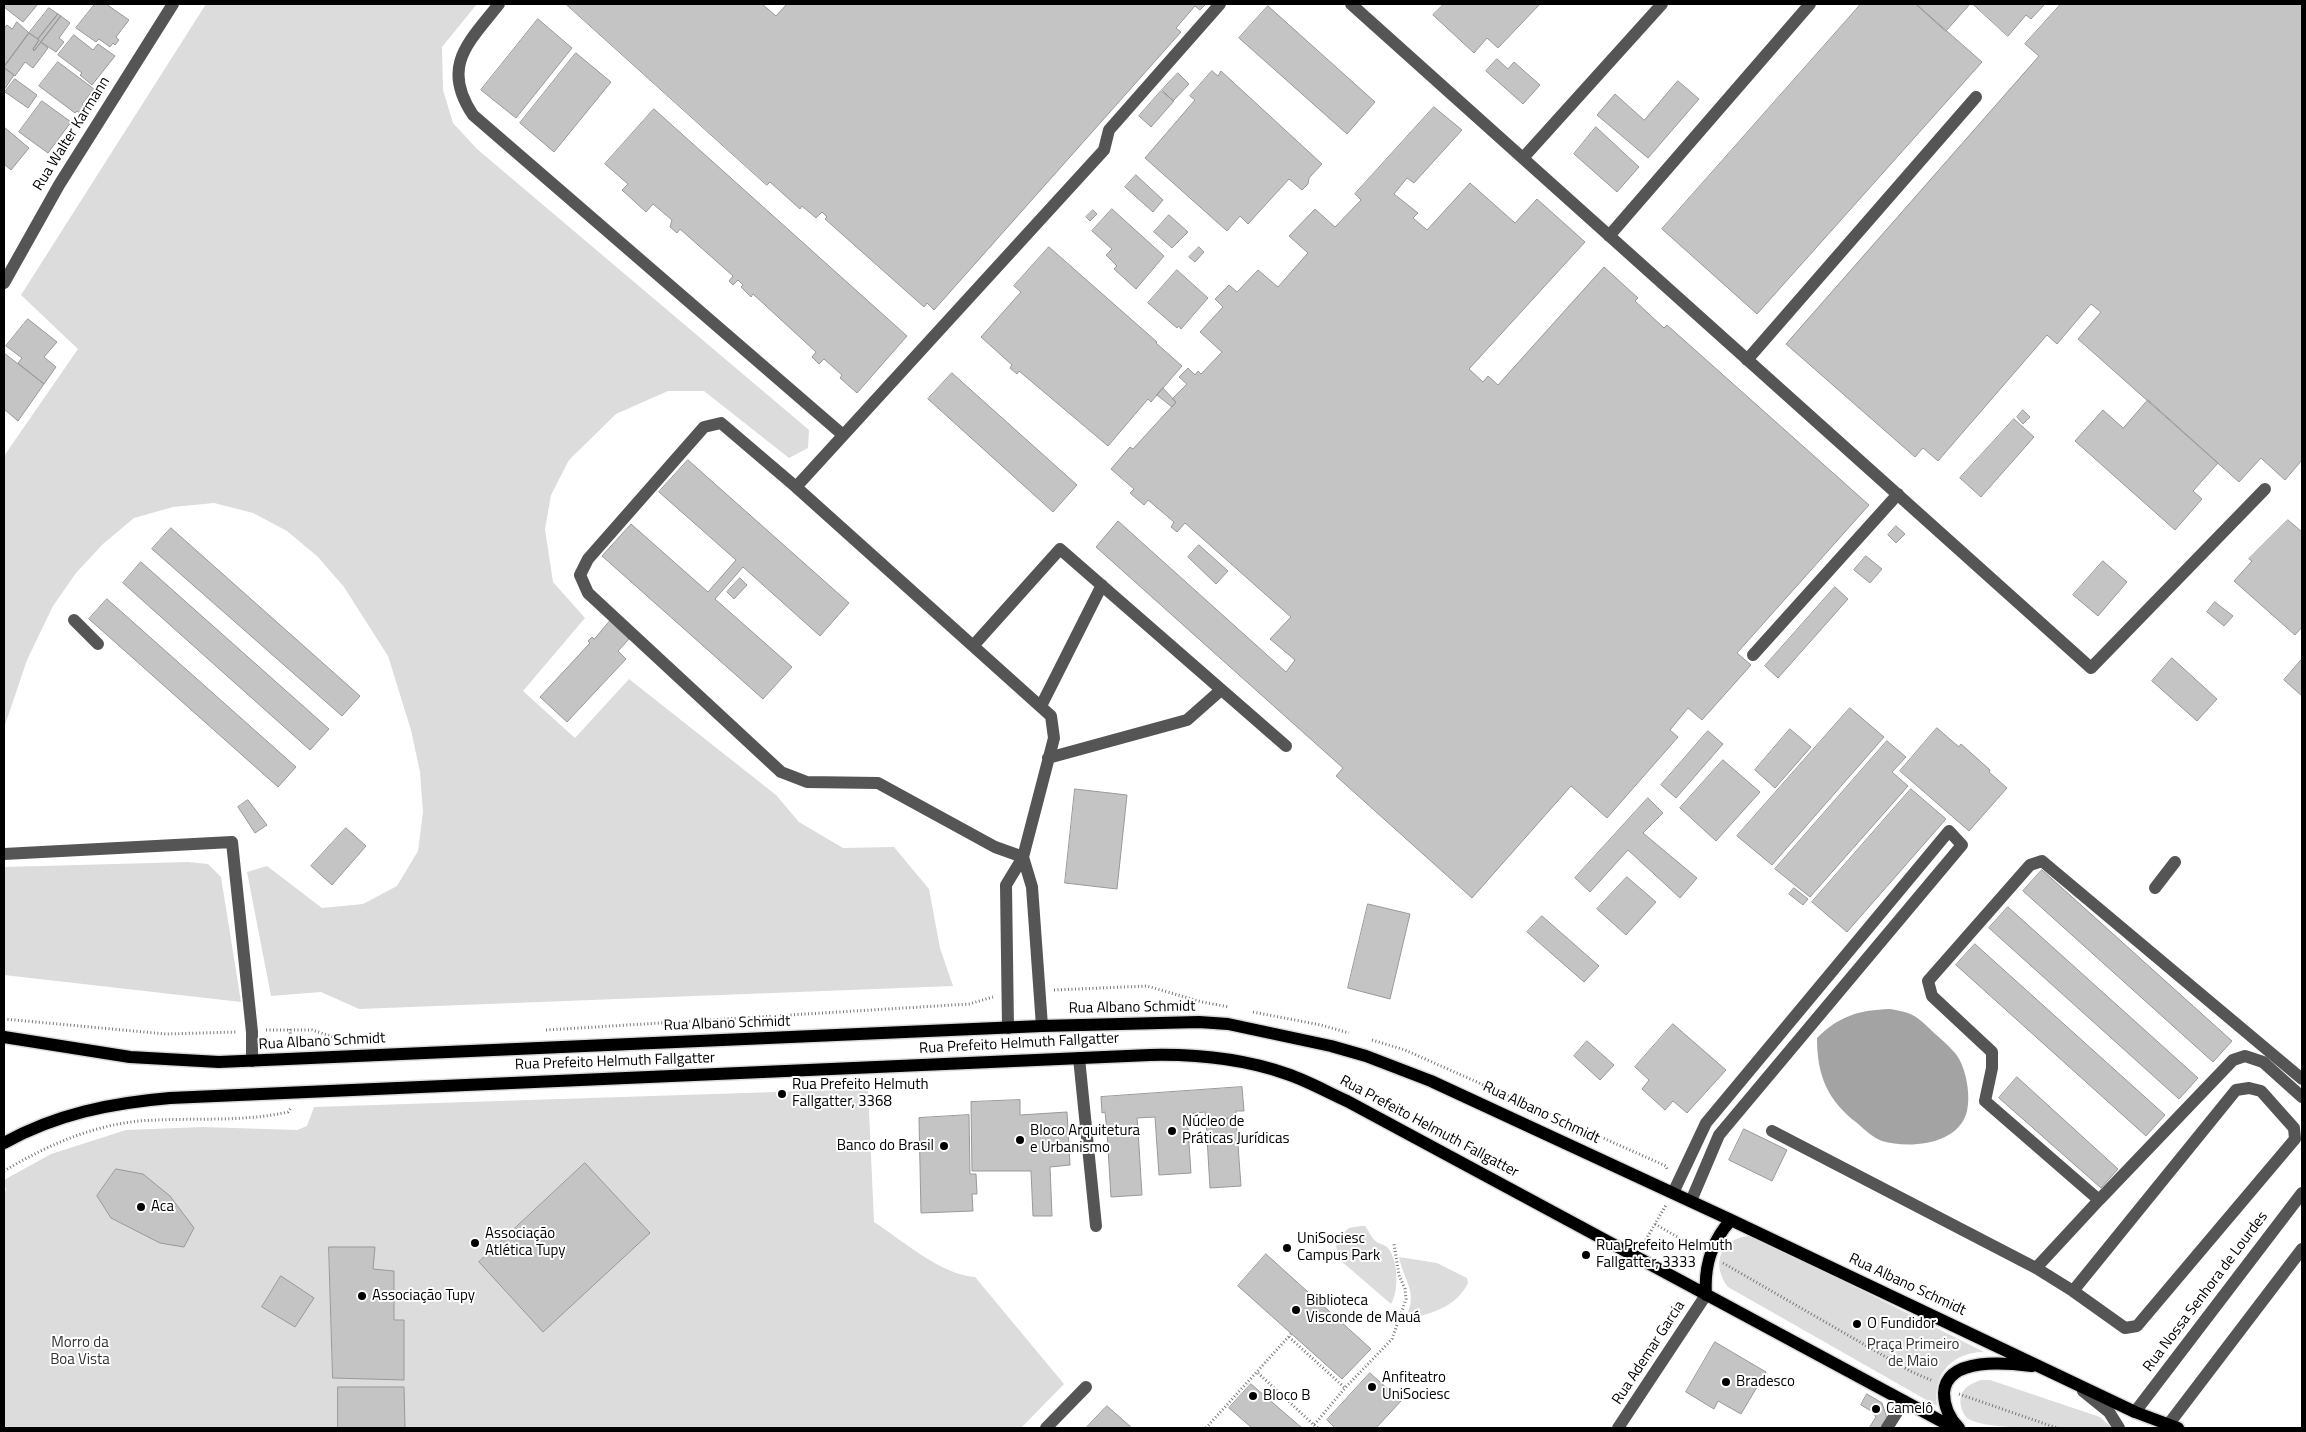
<!DOCTYPE html>
<meta charset="utf-8">
<style>
body{margin:0}
#map{position:relative;width:2306px;height:1432px;overflow:hidden;background:#fff;font-family:"Titillium Web",sans-serif}
canvas{display:block}
.frame{position:absolute;inset:0;border:5px solid #000;pointer-events:none}
</style>
<div id="map">
<canvas width="2306" height="1432"></canvas>
<div class="frame"></div>
</div>
<script>
const context = document.querySelector('canvas').getContext('2d');
context.lineJoin = 'round';
function fill(path, color) {
  context.fillStyle = color;
  context.fill(path, 'evenodd');
}
function trace(path, color, width, dash) {
  context.strokeStyle = color;
  context.lineWidth = width;
  context.lineCap = dash ? 'butt' : 'round';
  context.setLineDash(dash || []);
  context.stroke(path);
}
function write(font, color, halo, rows, align = 'center') {
  context.font = font + ' "Titillium Web",sans-serif';
  context.lineWidth = 4;
  context.setLineDash([]);
  context.textBaseline = 'middle';
  context.strokeStyle = halo;
  context.fillStyle = color;
  for (const [text, x, y, turn = 0] of rows) {
    context.save();
    context.translate(x, y);
    context.rotate((+turn || 0) * Math.PI / 180);
    context.textAlign = isNaN(turn) ? turn : align;
    if (halo) context.strokeText(text, 0, 0);
    context.fillText(text, 0, 0);
    context.restore();
  }
}
const green = new Path2D(`
 M206,4H477L442,47L443,90L453,123L477,149L809,430L808,448L789,458L704,391H668L616,414L569,460L551,495L545,529L553,582L585,618L523,691L575,738L629,679L776,795L799,822L843,848L894,847L929,889L940,948L953,986L359,1009L321,992L271,996L247,872L267,866L322,908L363,904L397,886L418,851L423,812L420,772L411,730L388,656L344,587L318,557L287,531L253,513L214,503L173,507L134,518L103,544L76,573L53,606L27,660L4,728V456L78,349L21,295Z
 M188,862L208,864L221,877L241,1002L4,975V867Z
 M868,1089L874,1222C902,1240 941,1275 975,1277L1064,1384L1021,1428H4V1191L6,1190L4,1180L51,1154L126,1130L202,1127L297,1130L307,1126L314,1107Z
 M1361,1226H1365C1369,1231 1372,1239 1377,1242C1382,1245 1387,1245 1390,1251C1398,1263 1399,1291 1391,1304L1341,1261L1336,1247L1339,1236L1349,1228Z
 M1751,1236L1758,1238L1984,1352C1953,1352 1932,1374 1937,1406L1728,1287C1710,1264 1721,1237 1751,1236Z
 M1399,1257L1437,1263L1467,1278L1468,1283C1458,1304 1436,1313 1414,1317L1408,1312C1417,1292 1403,1278 1399,1257Z
 M1981,1380H1990L2100,1417L2112,1428C2083,1428 1986,1432 1967,1418C1962,1413 1959,1403 1961,1396C1963,1387 1973,1383 1981,1380Z`);
const water = new Path2D(`
 M1890,1009C1896,1010 1902,1011 1908,1013C1917,1016 1926,1025 1933,1032C1940,1038 1948,1045 1955,1053C1966,1066 1971,1095 1967,1111C1959,1145 1909,1149 1882,1141C1873,1138 1864,1129 1857,1123C1827,1100 1817,1075 1817,1038C1839,1016 1859,1010 1890,1009Z`);
const building = new Path2D(`
 M4,4H38L23,22L4,7Z
 M95,4H106L129,20L116,37L119,40L115,45L113,43L110,47L99,39L96,42L76,28Z
 M566,4H762L776,16L787,4H1206L1200,10L1195,6L1176,28L1181,32L934,310L927,303L924,307L825,219L827,217L822,212L816,218L802,206L800,209L770,182L767,185Z
 M1444,4H1540L1498,48L1487,38L1474,53L1433,15Z
 M1861,4H1916L1982,62L1757,314L1662,229Z
 M1916,4H1970L1946,31Z
 M1973,4H2045L2031,19L2026,15L2008,36Z
 M2061,4H2302V460L2285,480L2261,458L2239,482L2078,339L2101,312L2091,304L2057,344L2047,335L1938,461L1923,448L1915,457L1786,344L2039,56L2025,44Z
 M1268,6L1375,102L1347,134L1239,38Z
 M49,8L58,14L38,39L29,33Z
 M58,14L61,16L34,51L33,49L39,40L38,39Z
 M61,16L70,23L59,38L64,42L56,52L41,42Z
 M538,19L572,48L516,118L481,90Z
 M17,22L29,33L4,67V28L7,25L12,29Z
 M29,33L39,40L33,49L34,51L41,42L48,48L33,68L25,62L15,76L4,67Z
 M74,35L93,50L98,44L115,56L92,85L80,75L82,73L58,55Z
 M576,53L611,82L554,152L520,123Z
 M1497,59L1508,69L1514,62L1540,85L1523,104L1486,71Z
 M58,62L94,89L82,104L85,107L80,114L77,111L75,113L39,86Z
 M4,68L14,75L4,90Z
 M1212,71L1218,76L1221,71L1322,164L1309,178L1308,184L1302,190L1289,179L1248,224L1240,216L1227,231L1145,158L1195,100L1190,96Z
 M1178,73L1189,84L1173,101L1162,90Z
 M15,79L37,95L28,108L5,92Z
 M1678,81L1699,99L1648,158L1597,115L1615,94L1644,120Z
 M1161,91L1174,101L1151,127L1139,116Z
 M42,101L71,122L48,153L19,132Z
 M1434,107L1462,130L1414,183L1407,178L1394,194L1418,213L1413,218L1427,230L1470,183L1515,223L1537,199L1585,242L1469,369L1483,382L1488,376L1498,385L1604,267L1638,298L1635,301L1664,328L1667,325L1869,505L1737,653L1751,665L1702,720L1688,708L1670,730L1678,737L1607,818L1571,786L1472,898L1336,776L1343,768L1096,547L1118,521L1286,672L1295,660L1270,639L1291,617L1185,523L1177,532L1171,527L1174,522L1148,500L1144,505L1130,493L1134,489L1111,469L1130,447L1133,449L1176,402L1172,399L1187,384L1179,377L1188,368L1195,375L1198,371L1201,374L1222,352L1200,332L1223,307L1215,299L1229,285L1237,292L1258,270L1278,287L1308,253L1289,236L1315,209L1335,227L1361,200L1355,194Z
 M654,109L907,336L857,393L840,378L842,375L824,359L819,364L812,357L816,352L753,294L751,297L741,287L743,285L738,280L733,285L729,281L733,276L680,229L677,233L670,227L672,220L653,204L646,212L622,190L628,184L605,164Z
 M4,127L29,148L11,170L4,164Z
 M1596,127L1639,167L1617,192L1574,154Z
 M1136,175L1163,200L1153,212L1125,187Z
 M1112,209L1164,256L1136,289L1114,269L1117,266L1106,255L1112,249L1092,231Z
 M1093,210L1097,214L1090,221L1086,217Z
 M1169,215L1188,232L1172,248L1154,232Z
 M1049,247L1157,342L1156,343L1182,366L1151,402L1148,399L1108,446L1019,371L1017,374L1010,368L1012,365L981,337L1021,292L1014,286Z
 M1199,247L1204,252L1195,262L1189,257Z
 M1177,270L1208,298L1181,329L1179,326L1177,328L1148,303Z
 M28,319L57,342L44,357L56,367L44,384L18,363L22,358L6,346Z
 M4,353L44,384L18,421L4,409Z
 M952,373L1077,485L1053,512L928,399Z
 M1163,388L1176,402L1172,407L1157,395Z
 M2148,400L2218,463L2193,491L2202,499L2175,530L2075,441L2103,410L2123,428Z
 M2023,410L2030,417L2023,424L2017,417Z
 M2014,419L2034,437L1981,497L1960,478Z
 M688,460L849,603L820,636L743,567L715,599L792,667L763,699L602,556L631,524L708,592L736,560L659,492Z
 M2288,520L2302,532V627L2295,635L2234,581L2252,561L2249,559Z
 M1896,526L1905,534L1896,543L1888,535Z
 M171,528L360,696L342,716L152,549Z
 M1199,545L1228,571L1216,584L1188,557Z
 M1866,556L1882,569L1870,583L1854,570Z
 M2103,561L2127,582L2098,616L2073,595Z
 M141,562L329,729L310,750L123,583Z
 M740,578L747,585L734,599L727,592Z
 M1835,587L1848,599L1778,678L1765,666Z
 M107,599L296,767L278,787L89,619Z
 M2215,602L2233,616L2224,626L2207,612Z
 M610,621L629,639L618,651L626,659L567,722L540,697L590,643L588,641L592,637L594,639Z
 M2172,658L2217,699L2197,721L2152,681Z
 M2302,659V696L2284,680Z
 M1850,708L1884,737L1772,865L1737,836Z
 M1937,728L1959,747L1961,744L1990,770L1989,772L2007,788L1969,831L1900,771Z
 M1790,729L1811,747L1775,788L1755,770Z
 M1708,731L1723,744L1676,798L1661,785Z
 M1887,741L1906,757L1892,772L1908,786L1810,897L1775,869Z
 M1723,760L1760,792L1716,841L1680,808Z
 M1075,789L1127,795L1117,889L1065,883Z
 M1911,789L1946,819L1847,932L1812,902Z
 M1648,798L1663,813L1643,833L1697,878L1680,898L1628,850L1590,892L1575,878Z
 M248,800L267,825L255,833L238,807Z
 M346,828L366,846L332,885L311,866Z
 M2042,870L2232,1041L2213,1062L2023,891Z
 M1627,877L1656,902L1626,935L1597,909Z
 M1794,888L1808,899L1803,905L1789,894Z
 M1368,904L1410,914L1390,999L1348,988Z
 M2008,907L2198,1078L2179,1099L1989,928Z
 M1542,916L1599,966L1584,982L1527,932Z
 M1975,944L2165,1115L2146,1136L1956,965Z
 M1673,1024L1726,1070L1687,1113L1673,1101L1665,1110L1642,1089L1649,1080L1635,1067Z
 M1587,1041L1614,1065L1600,1080L1574,1056Z
 M2017,1077L2118,1169L2101,1188L1999,1098Z
 M1242,1087L1244,1111H1236V1118L1206,1120L1205,1112L1187,1114L1191,1173L1159,1175L1155,1117L1137,1118L1138,1130L1107,1132L1105,1112L1102,1113L1101,1097Z
 M1020,1100V1115L1067,1112L1070,1165L1050,1167L1052,1216H1033L1031,1171H972L971,1102Z
 M969,1115L970,1174H976L977,1194H972L973,1211L921,1213L919,1118Z
 M1236,1118L1241,1186L1210,1188L1206,1120Z
 M1744,1129L1787,1150L1772,1181L1729,1160Z
 M1138,1130L1142,1195L1111,1197L1107,1132Z
 M585,1163L650,1233L543,1332L479,1262Z
 M116,1169L143,1174L170,1196L194,1228L184,1247L160,1243L111,1218L97,1196Z
 M329,1247H375L373,1269L394,1271V1320H404V1380L333,1378Z
 M1266,1254L1371,1349L1342,1379L1238,1286Z
 M281,1276L314,1298L295,1327L262,1307Z
 M1715,1342L1766,1372L1741,1414L1718,1401L1714,1409L1686,1392Z
 M1370,1373L1401,1401L1376,1428H1335L1327,1420Z
 M1251,1384L1302,1428H1252L1229,1408Z
 M338,1387H404L405,1428H338Z
 M1867,1394L1882,1403L1887,1418L1880,1428H1869L1876,1417L1873,1412L1861,1405Z
 M1107,1406L1132,1428H1086Z`);
const path = new Path2D(`
 M1054,990L1147,986L1202,1002L1229,1007
 M1253,1012L1321,1025L1349,1033
 M4,1019L166,1034L237,1032
 M290,1029L291,1045
 M266,1030H312L343,1040
 M546,1030L969,1004L993,997
 M1372,1040L1405,1050L1666,1166L1667,1169
 M4,1171C46,1146 90,1126 139,1121C189,1117 239,1123 288,1112L291,1108
 M1655,1224L1698,1249
 M1644,1243L1666,1205
 M1723,1263L1910,1371L1933,1381
 M1289,1337L1345,1388L1392,1339L1403,1308L1406,1299L1405,1289L1399,1275L1394,1244
 M1258,1373L1314,1425L1345,1388
 M1959,1394L2057,1428
 M1314,1425L1318,1428
 M1206,1428L1291,1334`);
const minor = new Path2D(`
 M499,4C469,42 440,66 473,115L843,435
 M1351,4L2091,668L2265,489
 M1523,158L1662,4
 M1609,236L1810,4
 M4,283L59,185L173,4
 M1747,360L1976,97
 M796,487L1104,150L1109,130L1220,4
 M74,620L98,644
 M973,646L1060,549L1286,746
 M1753,655L1898,494
 M1041,706L1102,585
 M1048,758L1187,720L1221,690
 M4,854L232,842L252,1032V1061
 M1023,857L1032,887L1042,1026
 M2155,888L2175,862
 M1008,1028L1006,885L1023,857L1054,738L1051,716L796,487L721,423L704,427L588,559L580,575L588,593L781,772L807,782L878,783L995,847L1023,857
 M1079,1058L1096,1226
 M1772,1131L2036,1268L2073,1291L2125,1328L2137,1326L2295,1139L2294,1128L2261,1091L2249,1088L2236,1090L2073,1291
 M1673,1193L1706,1123L1949,831L1962,845L1719,1135L1691,1201
 M2099,1200L2233,1060L2245,1056L2263,1062L2302,1097
 M2036,1268L2099,1200L1985,1101L1992,1068V1052L1932,996L1928,981L2030,865L2042,861L2302,1079
 M2083,1391L2109,1412L2119,1428
 M2135,1412L2302,1193
 M2168,1425L2302,1249
 M1046,1428L1086,1387
 M1618,1428L1706,1295
 M1887,1428L1904,1401`);
const major = new Path2D(`
 M4,1037L130,1057L219,1062L1042,1026L1199,1022L1228,1024L1331,1046L1366,1056L1431,1081L1731,1220L2135,1412L2178,1428
 M4,1143C56,1114 111,1103 170,1098L1150,1055C1196,1054 1244,1059 1287,1074C1308,1081 1327,1092 1347,1101L1954,1428
 M1706,1295C1704,1266 1711,1242 1731,1220
 M1959,1428C1950,1419 1944,1407 1944,1393C1946,1356 2008,1363 2032,1366`);
const markers = [
 [782,1094,5,"#000"],
 [1172,1131,5,"#000"],
 [1020,1140,5,"#000"],
 [944,1146,5,"#000"],
 [141,1207,5,"#000"],
 [475,1243,5,"#000"],
 [1287,1248,5,"#000"],
 [1586,1255,5,"#000"],
 [362,1296,5,"#000"],
 [1296,1310,5,"#000"],
 [1857,1324,5,"#000"],
 [1726,1382,5,"#000"],
 [1372,1387,5,"#000"],
 [1253,1396,5,"#000"],
 [1876,1409,5,"#000"]
];
const streetNames = [
 ["Rua Walter Karmann",72,134,-58],
 ["Rua Albano Schmidt",1132,1008,-1],
 ["Rua Albano Schmidt",727,1024,-2],
 ["Rua Albano Schmidt",322,1042,-3],
 ["Rua Prefeito Helmuth Fallgatter",1019,1044,-3],
 ["Rua Prefeito Helmuth Fallgatter",615,1062,-2],
 ["Rua Albano Schmidt",1541,1113,25],
 ["Rua Prefeito Helmuth Fallgatter",1429,1127,28],
 ["Rua Albano Schmidt",1907,1285,25],
 ["Rua Nossa Senhora de Lourdes",2206,1292,-53],
 ["Rua Ademar Garcia",1649,1353,-57]
];
const poiNames = [
 ["Rua Prefeito Helmuth",792,1085],
 ["Fallgatter, 3368",792,1102],
 ["Núcleo de",1182,1122],
 ["Práticas Jurídicas",1182,1139],
 ["Bloco Arquitetura",1030,1131],
 ["e Urbanismo",1030,1148],
 ["Banco do Brasil",934,1146,"right"],
 ["Aca",151,1207],
 ["Associação",485,1234],
 ["Atlética Tupy",485,1251],
 ["UniSociesc",1297,1239],
 ["Campus Park",1297,1256],
 ["Rua Prefeito Helmuth",1596,1246],
 ["Fallgatter, 3333",1596,1263],
 ["Associação Tupy",372,1296],
 ["Biblioteca",1306,1301],
 ["Visconde de Mauá",1306,1318],
 ["O Fundidor",1867,1324],
 ["Anfiteatro",1382,1378],
 ["UniSociesc",1382,1395],
 ["Bradesco",1736,1382],
 ["Bloco B",1263,1396],
 ["Camelô",1886,1409]
];
const parkNames = [
 ["Morro da",80,1343],
 ["Boa Vista",80,1360],
 ["Praça Primeiro",1913,1345],
 ["de Maio",1913,1362]
];
fill(green, '#dcdcdc');
fill(water, '#a3a3a3');
fill(building, '#c4c4c4');
trace(building, '#999', 1);
trace(major, '#dbdbdb', 15);
trace(path, '#777', 3, [1, 2.5]);
trace(minor, '#555', 12);
trace(major, '#000', 12);
for (const [x, y, r, color] of markers) {
  const dot = new Path2D();
  dot.arc(x, y, r, 0, 2 * Math.PI);
  context.fillStyle = color;
  context.fill(dot);
  trace(dot, '#fff', 2);
}
write('15px', '#000', '#fff', streetNames);
write('15px', '#000', '#fff', poiNames, 'left');
write('15px', '#333', '#fff', parkNames);
</script>
